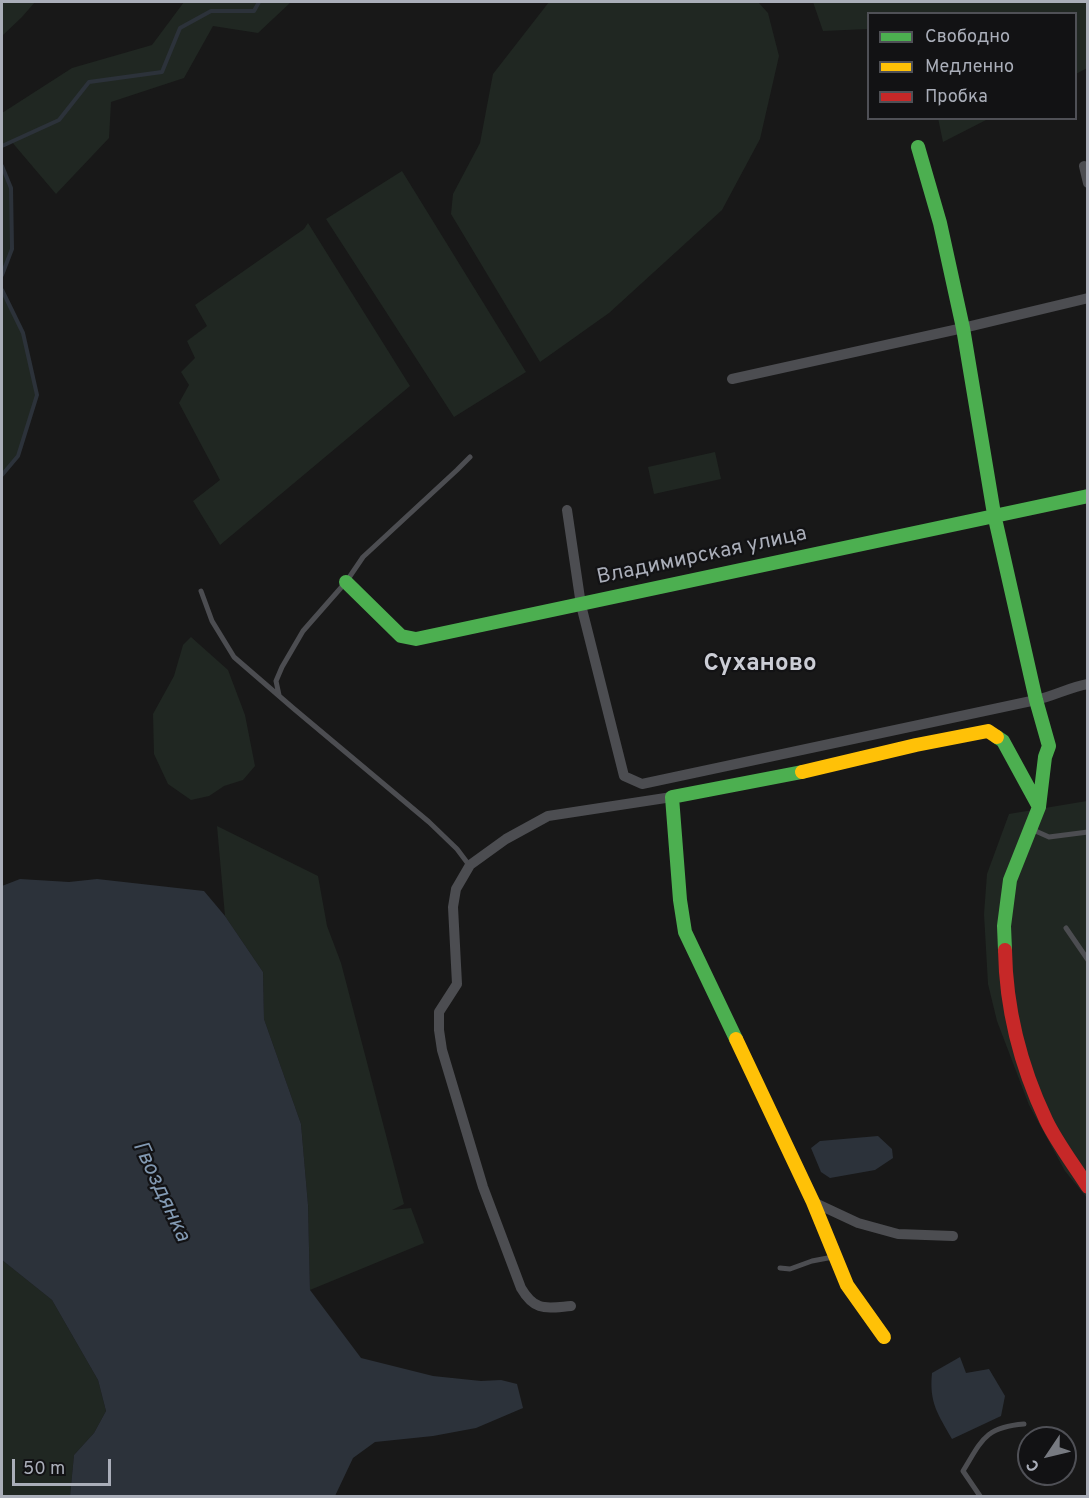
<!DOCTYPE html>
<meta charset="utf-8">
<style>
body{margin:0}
#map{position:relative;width:1089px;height:1498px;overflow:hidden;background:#181818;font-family:Overpass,sans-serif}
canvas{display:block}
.frame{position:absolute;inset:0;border:3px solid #aaaeb9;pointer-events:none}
.legend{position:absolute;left:867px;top:12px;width:210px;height:108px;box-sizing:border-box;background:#121214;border:2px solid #4f5056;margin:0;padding:8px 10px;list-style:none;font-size:18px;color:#aaaeb9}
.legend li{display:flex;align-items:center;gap:12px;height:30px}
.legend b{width:30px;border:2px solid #4f5056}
.north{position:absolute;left:1017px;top:1426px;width:60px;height:60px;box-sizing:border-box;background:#121214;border:2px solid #4f5056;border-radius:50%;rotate:235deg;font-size:16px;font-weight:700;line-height:24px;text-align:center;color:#aaaeb9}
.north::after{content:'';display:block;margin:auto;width:21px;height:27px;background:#777a81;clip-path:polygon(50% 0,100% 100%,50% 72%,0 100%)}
.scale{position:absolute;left:12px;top:1459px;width:99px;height:27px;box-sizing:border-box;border:3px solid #aaaeb9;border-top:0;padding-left:8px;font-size:18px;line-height:21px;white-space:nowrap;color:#aaaeb9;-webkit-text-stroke:4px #121214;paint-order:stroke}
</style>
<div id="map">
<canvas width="1089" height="1498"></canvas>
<div class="frame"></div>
<ul class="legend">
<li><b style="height:8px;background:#4caf50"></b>Свободно</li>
<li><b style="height:8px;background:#ffc107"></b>Медленно</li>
<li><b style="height:8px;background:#c62828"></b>Пробка</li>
</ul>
<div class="north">С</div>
<div class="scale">50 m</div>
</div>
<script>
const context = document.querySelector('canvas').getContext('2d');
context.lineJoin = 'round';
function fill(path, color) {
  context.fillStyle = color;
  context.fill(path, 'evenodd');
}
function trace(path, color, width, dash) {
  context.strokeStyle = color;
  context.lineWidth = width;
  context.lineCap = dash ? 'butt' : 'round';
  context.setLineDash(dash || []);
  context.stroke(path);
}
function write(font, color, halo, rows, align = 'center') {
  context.font = font + ' Overpass,sans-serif';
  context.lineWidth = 4.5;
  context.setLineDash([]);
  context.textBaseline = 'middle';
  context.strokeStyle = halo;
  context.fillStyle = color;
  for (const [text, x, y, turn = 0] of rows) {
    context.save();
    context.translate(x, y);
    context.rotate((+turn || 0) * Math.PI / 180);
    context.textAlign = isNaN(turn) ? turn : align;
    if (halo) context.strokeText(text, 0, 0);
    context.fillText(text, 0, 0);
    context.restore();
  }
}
const green = new Path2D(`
 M2,2H35L22,17L2,36Z
 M184,2H291L258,33L213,26L184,78L111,102L109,138L56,194L11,141L2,146V113L72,68L152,45Z
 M549,2H758L768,13L779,56L760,139L722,210L609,313L540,362L451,214L453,194L480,143L493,74Z
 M813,2H1087V68L1076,74V14H868V29L823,31Z
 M938,118H988V119L943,142Z
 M2,167L11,188L12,249L2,275Z
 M402,171L526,372L454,417L326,219Z
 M308,223L410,386L220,545L193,501L220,480L179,403L189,385L181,372L195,358L187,341L207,326L195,305L304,229Z
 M2,290L23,333L37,395L18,456L2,475Z
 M715,452L721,479L654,494L648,467Z
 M191,637L228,670L245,715L255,766L243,780L224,786L209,796L191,800L168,784L154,754L153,714L174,676L183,645Z
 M1087,801V1198L1065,1171L1029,1105L997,1021L988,984L984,914L987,874L1009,814Z
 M217,826L318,876L327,926L341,963L404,1204L392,1210L411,1208L424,1243L310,1290L308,1205L301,1124L264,1019L263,972L225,916Z
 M2,1260L52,1300L98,1380L106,1411L94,1433L74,1455L70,1496H2Z`);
const water = new Path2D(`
 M20,879L69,882L97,879L204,891L225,916L263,972L264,1019L301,1124L308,1205L310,1290L361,1358L433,1376L481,1381L501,1380L517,1384L523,1408L476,1428L433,1436L375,1442L353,1458L335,1496H70L74,1455L94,1433L106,1411L98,1380L52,1300L2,1260V886Z
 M878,1136L892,1149L893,1158L875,1170L830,1178L821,1172L811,1148L820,1141Z
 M960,1357L966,1373L989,1369L1005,1396L1001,1416L952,1439C938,1414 929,1403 932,1373Z`);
const stream = new Path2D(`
 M2,146L59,120L89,82L162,72L180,28L211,11H254L259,2
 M2,166L11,188L12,249L2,275
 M2,290L23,333L37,395L18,456L2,475`);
const lane = new Path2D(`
 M201,591L212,621L234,657L293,708L429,822L457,849L469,865
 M279,695L276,681L282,667L303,631L346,582L363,557L457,470L470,457
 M1031,829L1049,837L1088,832
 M1066,928L1088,960
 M780,1268L790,1269L812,1261L833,1257
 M980,1496L963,1471C982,1440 985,1427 1024,1424`);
const street = new Path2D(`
 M1084,166L1088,183
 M732,379L963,328L1088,298
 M567,510L581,605L624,776L642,784L1036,700C1054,696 1070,687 1088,684
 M813,1202L858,1223L898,1234L953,1236
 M571,1306C546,1308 535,1312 521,1288L483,1187L442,1050L439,1030V1012L457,984L453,907L456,889L470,865L506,839L548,816L672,797`);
const fast = new Path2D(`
 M918,147L940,223L963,328L994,514L1036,700L1049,746L1045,757L1039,807L1010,880L1004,926L1005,950
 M346,582L401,636L416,639L1088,496
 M997,737L1003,741L1039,807
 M736,1039L685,932L680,900L672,797L802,772`);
const slow = new Path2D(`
 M802,772L916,745L988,731L997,737
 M736,1039L813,1202L847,1285L884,1337`);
const jam = new Path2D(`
 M1005,950C1006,1009 1021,1067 1046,1120C1057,1143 1074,1165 1088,1187`);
const streetNames = [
 ["Владимирская улица",702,557,-12]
];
const waterNames = [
 ["Гвоздянка",160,1192,65]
];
const quarterNames = [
 ["Суханово",760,665]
];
fill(green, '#202722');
fill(water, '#2c323a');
trace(stream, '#2c323a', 4);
trace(lane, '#4c4d51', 5);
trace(street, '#4c4d51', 10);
trace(fast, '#4caf50', 14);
trace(slow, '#ffc107', 14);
trace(jam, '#c62828', 14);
write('21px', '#aaaeb9', '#121214', streetNames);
write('italic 22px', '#8299b2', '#121214', waterNames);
write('bold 24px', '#cbcdd5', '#121214', quarterNames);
</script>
